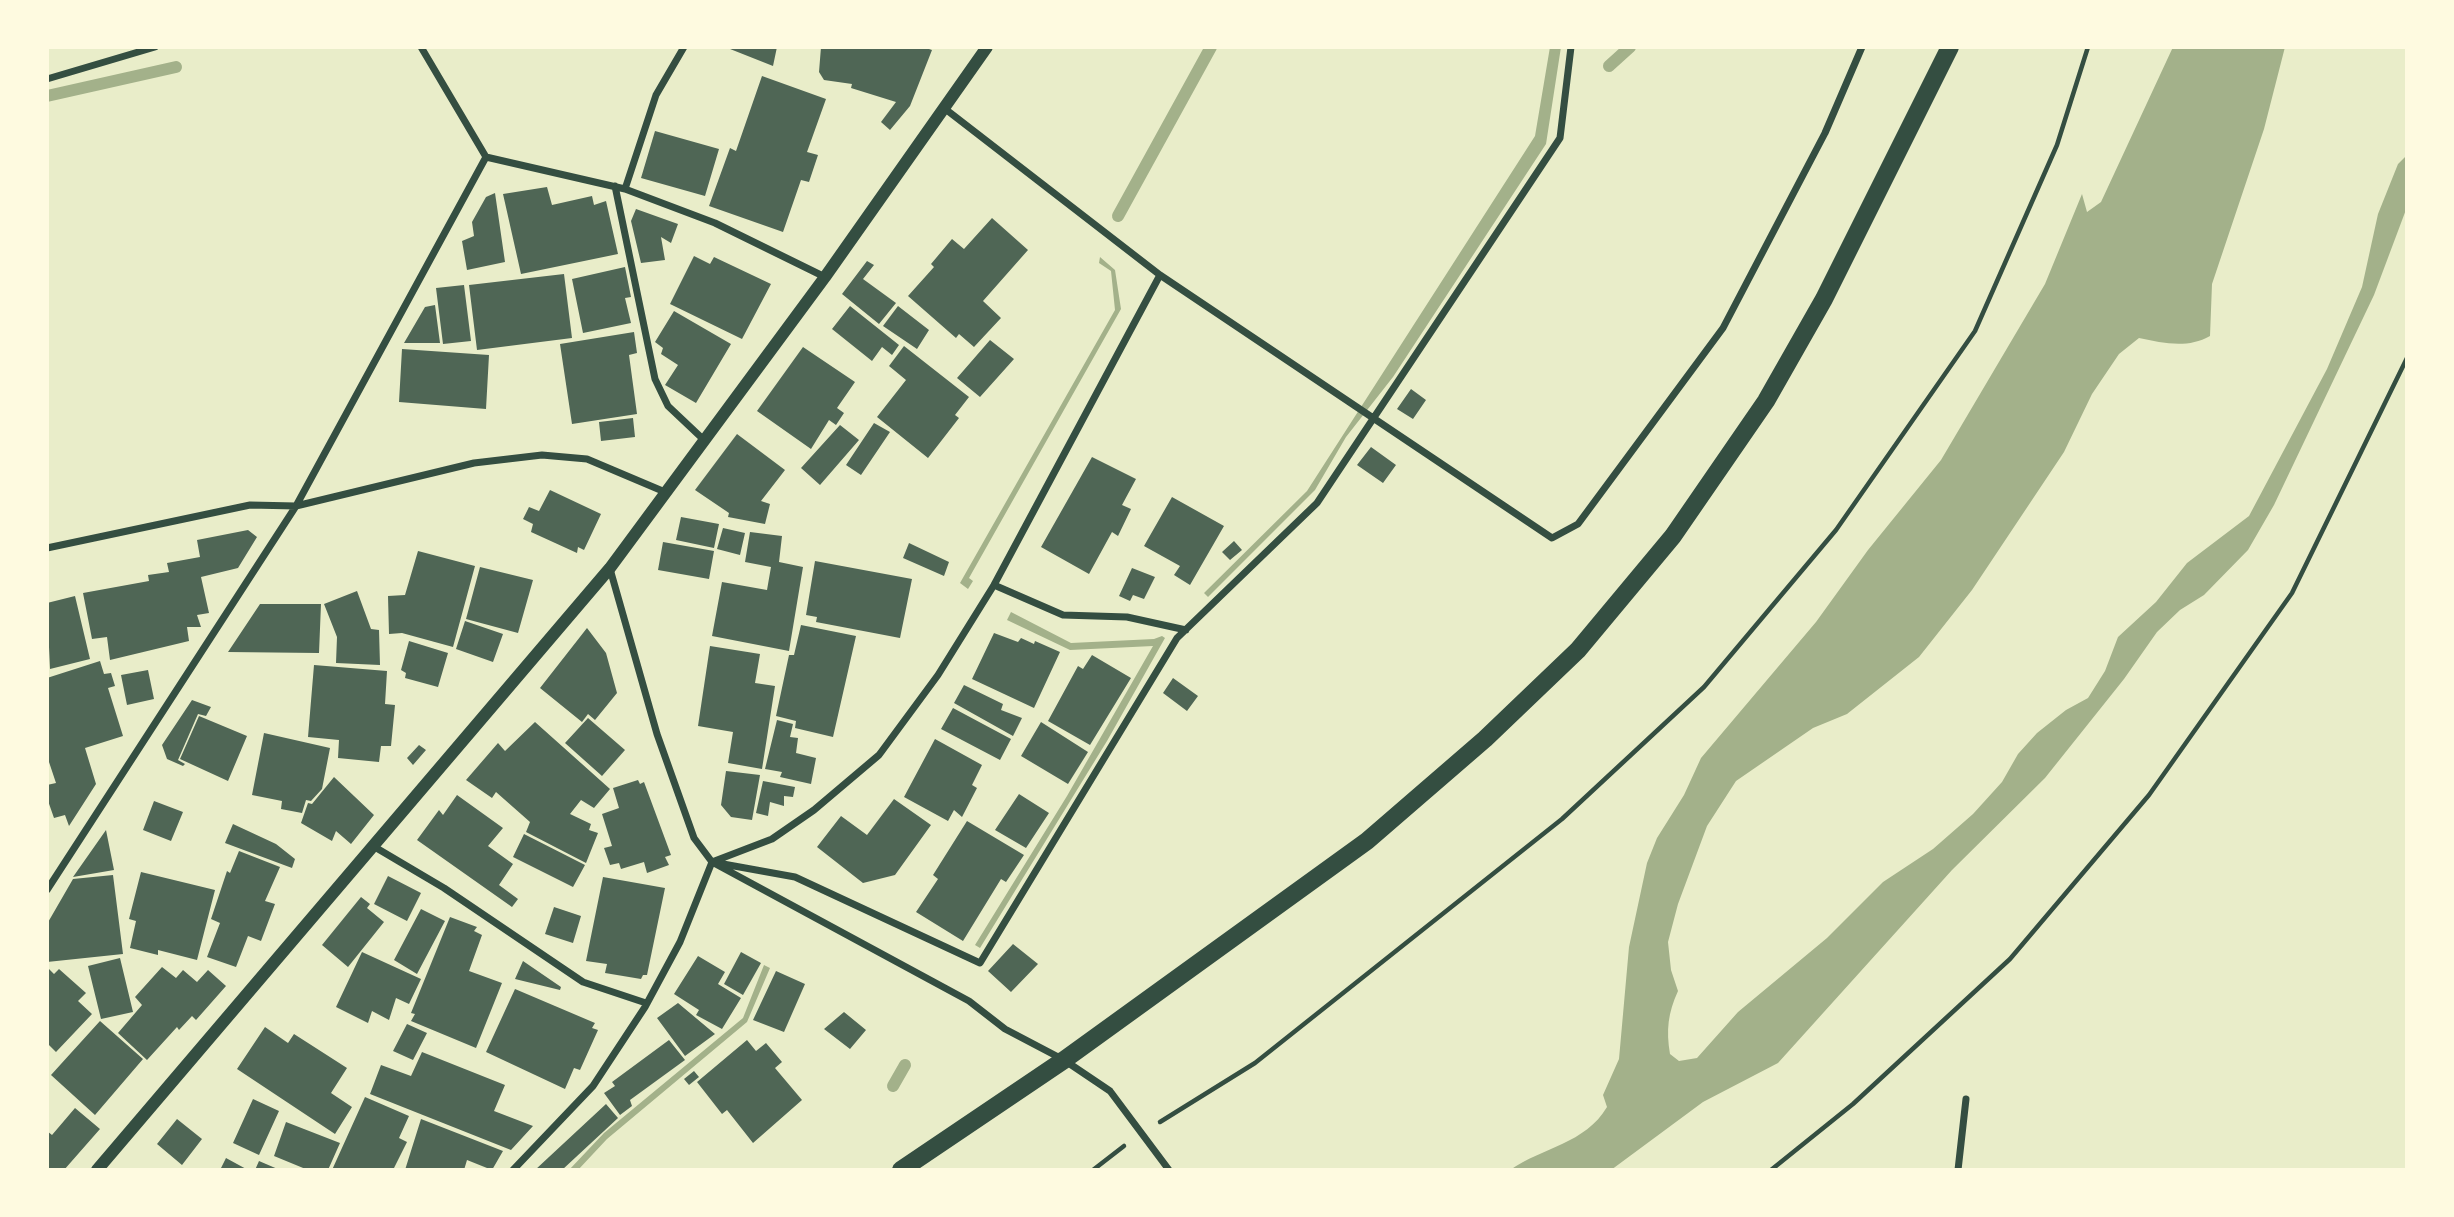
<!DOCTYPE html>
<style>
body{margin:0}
#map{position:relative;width:2454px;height:1217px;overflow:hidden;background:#e9edc9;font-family:"Libre Baskerville",serif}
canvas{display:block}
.frame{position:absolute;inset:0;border:49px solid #fefae0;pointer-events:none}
</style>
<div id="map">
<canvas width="2454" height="1217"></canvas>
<div class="frame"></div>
</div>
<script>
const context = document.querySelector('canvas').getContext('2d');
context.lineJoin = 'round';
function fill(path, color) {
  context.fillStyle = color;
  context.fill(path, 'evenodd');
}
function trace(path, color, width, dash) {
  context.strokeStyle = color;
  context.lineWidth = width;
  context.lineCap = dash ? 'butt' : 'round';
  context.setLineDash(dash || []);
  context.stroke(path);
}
const water = new Path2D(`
 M1550,47H1561L1546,144L1393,377L1346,437L1315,490L1208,597L1204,593L1307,491L1535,136Z
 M2173,47H2285L2264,129L2212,284L2210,336C2187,349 2163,343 2139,338L2119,354L2092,394L2064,452L1972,590L1919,657L1847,714L1813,728L1736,781L1707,826L1678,904L1668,942L1671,970L1678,991C1668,1013 1666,1030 1670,1054L1679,1061L1697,1058L1738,1012L1827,938L1883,882L1933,849L1973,814L2002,782L2018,754L2037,733L2066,710L2088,698L2105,671L2118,637L2156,602L2187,563L2249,516L2327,369L2362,287L2378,214L2398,164L2407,155V207L2374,295L2274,505L2248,550L2204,595L2180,610L2157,632L2124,679L2045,778L1952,870L1778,1063L1703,1102L1611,1170H1510C1543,1147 1585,1144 1607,1107L1603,1095L1619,1059L1629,947L1647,863L1657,838L1684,795L1701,758L1816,622L1868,550L1941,460L2045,284L2082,194L2087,212L2101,202Z
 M1100,257L1115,270L1121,309L969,578L973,581L968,589L960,583L1115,310L1111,271L1099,263Z
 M1011,612L1071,643L1154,639L1162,636L1165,638L1107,741L980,948L975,945L1067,796L1153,646L1070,650L1007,620Z
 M764,965L770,968L747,1022L607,1139L578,1170H569L604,1133L743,1018Z`);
const stream = new Path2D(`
 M1609,66L1630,47
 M47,96L176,67
 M1118,216L1211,47
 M893,1086L905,1065`);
const building = new Path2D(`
 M725,47H777L773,66Z
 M821,47H923L932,50L910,106L890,130L881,122L896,102L851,88L852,84L824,80L819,72Z
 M762,76L826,99L807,152L818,155L809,182L801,180L783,232L709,206L730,148L736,151Z
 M655,131L719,149L705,196L641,178Z
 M547,187L552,205L592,196L594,205L606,201L618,254L521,274L503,194Z
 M495,193L505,262L467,270L462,241L474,236L472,222L486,197Z
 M636,209L678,224L671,243L661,237L665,260L641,263L631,221Z
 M992,218L1028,250L983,301L1001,318L974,347L959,334L956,338L908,296L934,267L931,264L952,239L964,249Z
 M694,256L710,264L714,257L771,284L742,339L670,304Z
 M867,261L874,265L863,279L896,303L879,324L842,294Z
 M625,267L631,297L625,298L631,323L583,333L572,279Z
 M564,274L572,338L477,350L469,285Z
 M464,285L471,341L443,344L436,288Z
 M435,305L440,343H404L425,307Z
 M850,306L899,345L892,355L882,347L872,361L832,329Z
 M898,306L929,330L917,349L883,326Z
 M674,311L731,344L696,403L665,385L678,365L661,354L663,348L655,342Z
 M634,332L637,353L629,355L637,414L572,424L560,344Z
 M990,340L1014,359L980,397L957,378Z
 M904,346L969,397L955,415L959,418L928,458L877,417L906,380L889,366Z
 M803,347L855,382L837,408L844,413L836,425L829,420L811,449L757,411Z
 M402,349L489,355L486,409L399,402Z
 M1411,389L1426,400L1413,419L1397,409Z
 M633,418L635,437L601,441L599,422Z
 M874,423L890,432L861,475L846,465Z
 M840,425L859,440L820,485L801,468Z
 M737,434L785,470L761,501L770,504L765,524L728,517L729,513L695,490Z
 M1371,447L1396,465L1383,483L1357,465Z
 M1092,457L1136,479L1122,505L1131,509L1118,536L1112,532L1089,574L1041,547Z
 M550,490L601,514L584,550L578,547L577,553L531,532L533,524L523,519L529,507L539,511Z
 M1172,497L1224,526L1190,585L1174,575L1180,566L1144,546Z
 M681,517L719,524L714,548L676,540Z
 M723,528L745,533L740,555L717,549Z
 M248,530L257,537L238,568L201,577L209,613L197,615L201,627H187L189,641L110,660L107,637L92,639L83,593L149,581L148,575L169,572L167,563L200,557L197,540Z
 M750,532L782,536L779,562L803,567L789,651L712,636L722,582L767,590L771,567L745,562Z
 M1234,541L1242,550L1230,560L1222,552Z
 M663,542L714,551L709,579L658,570Z
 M909,543L949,562L944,576L903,558Z
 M418,551L475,566L453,647L402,633L389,634L388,596L405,595Z
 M815,561L912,579L900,638L816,622L817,617L806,615Z
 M480,567L533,580L518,633L466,619Z
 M1132,568L1155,577L1144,599L1133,595L1130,601L1119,596Z
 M357,591L371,629L379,630L380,665L336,663L337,637L324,604Z
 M75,596L90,659L50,669L47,603Z
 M260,604H321L319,653L228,652Z
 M465,621L503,634L493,662L456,649Z
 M801,625L856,636L833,737L795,728L796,721L776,716L789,655H794Z
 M587,628L606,653L617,693L595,720L588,714L582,722L540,688Z
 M994,633L1018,642L1021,638L1034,644L1035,641L1060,652L1034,708L972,679Z
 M409,641L448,653L438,687L405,678L406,673L401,670Z
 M710,646L760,654L755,683L775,686L762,769L728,763L733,732L698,726Z
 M1092,655L1131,678L1090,745L1048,721L1078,666L1083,669Z
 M100,661L104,674L111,673L115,686L108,688L123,736L85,748L96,784L69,826L65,815L54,818L47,798V785L56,783L47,756V678Z
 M314,665L387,671L385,704L395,705L391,746H381L379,762L338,758L339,740L308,737Z
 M148,670L154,699L127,705L121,675Z
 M1173,678L1198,696L1187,711L1163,693Z
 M964,685L1003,704L1001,710L1022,718L1013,736L954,703Z
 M192,700L211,707L206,716L198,714L178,760L185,764L183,766L167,759L162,745Z
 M953,708L1011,739L1000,760L941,729Z
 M199,716L247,736L228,781L180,759Z
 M588,718L625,750L602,776L565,743Z
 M777,720L793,724L790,737L798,738L796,753L816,758L811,784L780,777L782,772L765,769Z
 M535,722L610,789L594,808L581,800L570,814L591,824L589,830L598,833L586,863L526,832L530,822L496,792L492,798L466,780L498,743L505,751Z
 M1041,722L1088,752L1068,784L1021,756Z
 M264,733L330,748L322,789L311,801L306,800L302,813L281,809L282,801L252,795Z
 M935,739L982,765L972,785L977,788L962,817L954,810L948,821L904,797Z
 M419,745L426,750L413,765L407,758Z
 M726,771L760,775L752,820L731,817L721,805Z
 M334,777L374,815L351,844L336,831L332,841L301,823L308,803L312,804Z
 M638,780L640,784L644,782L671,855L665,857L669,865L647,873L644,862L621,869L619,863L610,865L604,848L612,846L602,814L619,808L613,788Z
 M763,781L795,787L793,797L784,796V806L770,802L768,816L756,813Z
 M1019,794L1049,813L1026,848L995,830Z
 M457,795L503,828L488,846L513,864L499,885L518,899L512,907L417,840L439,810L443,815Z
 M894,799L931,825L895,875L863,883L817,847L841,816L867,835Z
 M154,801L183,812L171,841L143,830Z
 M967,821L1024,855L1006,882L1001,879L963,941L916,912L938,879L933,875Z
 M233,824L276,844L295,859L292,868L225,843Z
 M106,830L114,870L73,877Z
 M524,834L585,865L573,887L513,857Z
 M239,851L280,867L265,901L275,904L261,941L248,936L236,967L207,957L220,923L211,919L227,871L230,873Z
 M141,872L215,890L197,960L158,950V955L130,948L136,921L129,919Z
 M113,875L123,954L47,962V924L73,879Z
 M388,876L421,893L407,921L374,904Z
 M603,877L665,888L647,975H643L641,979L605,973L607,964L586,961Z
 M361,897L370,904L367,908L384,922L348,967L322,945Z
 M554,907L581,916L573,943L545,934Z
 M421,909L445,921L417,974L394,960Z
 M450,917L477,927L474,931L482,935L469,971L502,983L476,1048L411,1021L415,1014L411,1013Z
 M1013,944L1038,964L1011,992L988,971Z
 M362,952L421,979L409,1004L396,998L389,1020L372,1011L368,1023L336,1007Z
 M741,952L761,963L743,995L724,984Z
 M698,956L725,972L718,984L741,998L722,1029L696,1015L699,1010L674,994Z
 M120,958L133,1012L101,1019L88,966Z
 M523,961L561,987L560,990L515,979Z
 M162,967L176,978L183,970L197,982L208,970L226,986L196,1020L192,1016L179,1030L177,1027L147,1060L118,1033L142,1005L135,997Z
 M49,969L54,974L59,969L86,993L78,1001L92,1014L56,1052L47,1043Z
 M776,971L805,984L784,1032L753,1020Z
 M515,989L595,1023L592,1028L598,1030L580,1070L574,1068L565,1089L486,1052Z
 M678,1003L715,1034L685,1056L657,1018Z
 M844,1012L866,1030L850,1049L824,1029Z
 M100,1021L143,1059L95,1115L51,1075Z
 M407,1024L427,1033L413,1060L393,1051Z
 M265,1027L288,1043L294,1034L347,1068L331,1093L352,1107L335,1134L237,1069Z
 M669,1040L685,1060L630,1100L632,1106L620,1115L604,1093L615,1086L612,1082Z
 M747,1040L756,1051L766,1043L782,1062L775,1068L802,1100L753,1143L727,1110L722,1114L697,1082Z
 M422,1052L505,1085L494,1111L533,1126L511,1150L370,1094L381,1065L411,1076Z
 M694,1071L699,1077L689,1085L684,1079Z
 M365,1097L409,1116L399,1138L407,1142L393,1170H332Z
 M253,1099L279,1111L259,1155L233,1143Z
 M606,1104L618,1118L562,1170H535Z
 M75,1108L100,1129L64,1170H47V1131L52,1135Z
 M177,1119L202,1139L182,1165L157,1144Z
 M421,1119L503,1151L492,1170L467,1160L464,1170H405Z
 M286,1122L340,1143L328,1170H308L274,1156Z
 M226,1158L248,1170H220Z
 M259,1161L280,1170H255Z`);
const path = new Path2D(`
 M1160,1122L1255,1063L1562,819L1704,687L1836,530L1975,331L2057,145L2088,47
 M1093,1170L1124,1146
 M1771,1170L1853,1104L2010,959L2149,795L2292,593L2407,358`);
const minor = new Path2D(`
 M421,47L486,157L625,189L715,223L825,277
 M47,79L155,47
 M944,108L1160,275L1552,538L1578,524L1723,328L1825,133L1862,47
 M615,186L655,379L668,406L704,440
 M625,189L656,95L684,47
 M47,548L250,505L296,506L474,463L542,455L587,459L665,492
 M610,569L657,734L694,838L712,862L969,1001L1005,1029L1064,1060L1110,1091L1169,1170
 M994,585L1063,615L1127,617L1186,630
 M373,846L444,888L583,982L646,1003
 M712,862L795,877L980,963L1177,638L1317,503L1560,138L1571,47
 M47,890L296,506L486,157
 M513,1170L593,1086L645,1007L680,942L712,862L772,839L814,810L879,755L938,675L994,585L1160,275
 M1958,1170L1966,1099`);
const tertiary = new Path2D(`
 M97,1170L610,568L825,277L987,47`);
const primary = new Path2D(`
 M901,1170L1064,1060L1367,841L1485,739L1578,650L1673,536L1766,401L1824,299L1950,47`);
fill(water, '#a3b18a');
trace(stream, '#a3b18a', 12);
fill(building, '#4f6655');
trace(path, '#344e41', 4.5);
trace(minor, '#344e41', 7);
trace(tertiary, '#344e41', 12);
trace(primary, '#344e41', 18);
</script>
